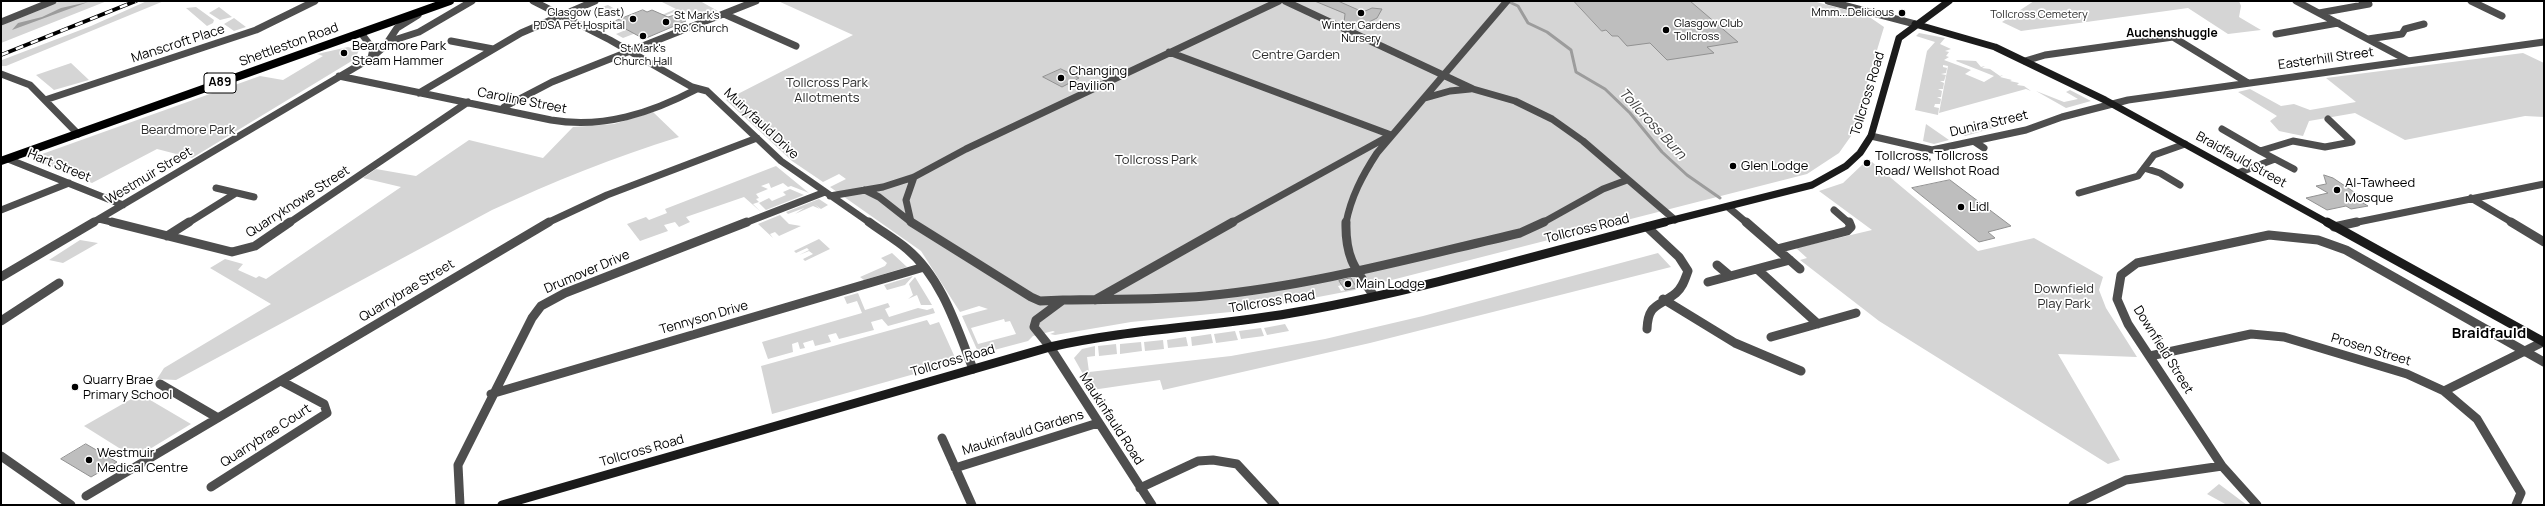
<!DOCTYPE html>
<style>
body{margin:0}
#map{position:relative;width:2545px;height:506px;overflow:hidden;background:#fff;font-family:Manrope,sans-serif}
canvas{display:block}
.frame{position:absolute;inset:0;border:2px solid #000;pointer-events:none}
</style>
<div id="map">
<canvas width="2545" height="506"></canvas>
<div class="frame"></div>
</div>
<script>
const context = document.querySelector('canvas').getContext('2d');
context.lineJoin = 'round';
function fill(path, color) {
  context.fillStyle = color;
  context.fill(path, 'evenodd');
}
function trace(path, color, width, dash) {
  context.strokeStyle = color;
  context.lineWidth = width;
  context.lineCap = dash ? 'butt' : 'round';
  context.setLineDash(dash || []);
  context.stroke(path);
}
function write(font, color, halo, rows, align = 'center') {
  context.font = font + ' Manrope,sans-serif';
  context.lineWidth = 3.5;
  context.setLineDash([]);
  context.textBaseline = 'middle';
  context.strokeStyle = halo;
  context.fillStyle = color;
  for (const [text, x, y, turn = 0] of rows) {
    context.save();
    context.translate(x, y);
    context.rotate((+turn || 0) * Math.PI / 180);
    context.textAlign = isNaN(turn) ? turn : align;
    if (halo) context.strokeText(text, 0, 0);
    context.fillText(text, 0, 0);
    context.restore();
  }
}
const green = new Path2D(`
 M62,1H107L1,43V26L43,6Z
 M147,1H164L6,66H1L2,60L91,26Z
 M660,1H700L718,11L697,19L679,10L644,24L649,28L623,38L616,34L676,9Z
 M778,1H1813L1868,16L1884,27L1851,136L1839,153L1807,174L1376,284L1370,280L1357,283L1360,287L1355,290L1250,310L1131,322L1055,335L1050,334L1055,332L1053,331L1033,336L1028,341L979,354L962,316L988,309L979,306L960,312L921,251L830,187L846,179L839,174L823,182L792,161L726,100L853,35ZM1348,278L1351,279L1356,288L1341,291L1338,286L1342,285L1341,279ZM1004,319L1005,322L1010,321L1016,334L978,344L971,328Z
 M2034,1H2239L2241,6L2239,17L2261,30L2228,34L2188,8L2021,31L2002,22Z
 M608,5L620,12L606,17L610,14L599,8L584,14L589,17H587L579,14Z
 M196,7L214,20L213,23L207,26L186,8Z
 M219,7L232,17L220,20L209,13Z
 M234,18L246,27L234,31L224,24Z
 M1919,33L1945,38L1940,44L1951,49L1945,51L1949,52L1946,56L1949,57L1944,60L1971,70L1965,74L1984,82L1994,76L1956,61L1957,60L1976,61L1981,67L1985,66L1982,68L1990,69L2000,76L2003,75L2000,77L2012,80L2010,81L2019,83L2017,85L2024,86L2031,91L2026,89L1939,113L1948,66L1943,65V67L1947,68L1946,73L1941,74L1946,75L1944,81H1940L1944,83L1943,89H1938L1942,91L1941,97H1937L1941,99L1940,104H1935L1934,107L1939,108L1938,115L1915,110L1927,51L1935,42L1916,36Z
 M348,47L359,50L355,59L192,158L157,149L92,183L31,158L260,76L283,80L323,56L317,54Z
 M2523,53L2544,63V117L2525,116L2405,140L2355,113L2309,121L2303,136L2279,131L2270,121L2277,116L2238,92L2250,89L2281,106L2294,104L2310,110L2356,102L2326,78Z
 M71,63L89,80L54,90L36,75Z
 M2070,90L2091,101L2066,108L2036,91L2064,102L2078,99L2066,92Z
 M653,112L679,137C614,157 553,182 492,210L176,380L157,379L164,368L271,304L210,268L225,259L243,264L238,270L256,278L259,276L266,279L401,187L363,178L376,169L416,176L469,140L543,158L573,127L614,124Z
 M1989,121L1997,127L1965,136L1950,127L1954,126L1964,132L1985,126L1981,123Z
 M1926,124L1949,140L1934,144L1923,141Z
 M1872,162L1978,251L2034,238L2103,277L2099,290L2106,308L2137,357L2058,354L2120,460L2108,464L1879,321L1800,260L1807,258L1796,248L1872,230L1819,191L1843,183L1864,163Z
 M776,166L809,193L791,186L788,187L783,183L771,188L769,183L761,186L768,189L756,194L759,198L756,199L759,202L753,204L761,212L744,197L686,217L690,222L679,227L675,222L664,225L668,231L640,241L627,224L646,217L649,220L667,213L665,209Z
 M790,189L804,195L766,210L759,203L769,198L772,201L786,195L783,192Z
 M819,199L828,205L821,209L814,204L820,209L813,206L795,214L804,208L788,214L786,212Z
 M780,215L789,224L801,226L779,236L775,232L770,234L773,238L758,224Z
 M819,239L830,249L805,261L803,259L813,254L809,251L799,255L809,250L807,248L796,253L794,251Z
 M80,240L98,243L63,263L49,260Z
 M892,253L907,267L864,280L860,277L885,266L887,263L881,258Z
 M1658,253L1671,267L1370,343L1163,390L1160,380L1092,390L1074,358L1082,349L1095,346V356L1087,357L1089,372L1231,356L1325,339L1423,316Z
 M913,276L905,285L887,290L884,285Z
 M915,277L932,305H921L917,295L908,299L913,295L909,284Z
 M858,293L865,310L888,303L890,307L885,309L889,317L918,308L927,310L933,308L935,313L888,326L882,319L871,322L874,330L839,339L836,333L828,335L831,342L815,346L813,340L803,343L805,348L800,349L798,342L792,344L793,352L768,359L762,342L862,313L857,301L847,304L844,297Z
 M927,320L930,325L939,322L957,362L772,414L761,366Z
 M1285,324L1289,331L1267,335L1264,328Z
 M1261,328L1264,336L1241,339L1239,331Z
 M1235,331L1238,340L1216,343L1214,334Z
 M1211,334L1213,343L1192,346L1191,337Z
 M1186,337L1188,346L1168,348L1167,340Z
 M1163,340L1164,349L1145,351L1144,342Z
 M1141,342L1142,351L1120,354V344Z
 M1116,344L1117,354L1099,356L1098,346Z
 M140,394L191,424L135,458L84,426Z
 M2219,484L2247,505H2227L2207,494Z`);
const water = new Path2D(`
 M88,2L12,30L18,23L42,17L61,8Z`);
const stream = new Path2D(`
 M1507,1L1518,6L1528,23L1547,32L1571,50L1576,72L1605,89L1630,113L1662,152L1687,175L1720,198`);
const building = new Path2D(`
 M1315,1H1338L1363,12L1372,8L1382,9L1377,18L1367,23L1362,21L1349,25L1344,23L1345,14Z
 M1574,1H1690L1738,42L1707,47L1714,53L1667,60L1650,43L1627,46L1618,36H1612L1606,30L1602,31Z
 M643,10L647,12L652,10L668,17L675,15L686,21L644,39L613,22Z
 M1061,69L1079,78L1062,87L1043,77Z
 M2324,175L2333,178L2369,202L2363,203L2368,206L2351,209L2346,206L2327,210L2306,198L2328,193L2316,186L2326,184Z
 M1950,180L2011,226L1988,232L1995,238L1979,242L1912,188Z
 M1351,278L1357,288L1345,290L1339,281Z
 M86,444L117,462L91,477L61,459Z`);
const streetFar1 = new Path2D(`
 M533,1L610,40L692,87L707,91L781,161L870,223
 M1285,1L1473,89L1515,101L1552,119L1583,141L1675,220
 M1828,1L1915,24
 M2296,1L2407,60
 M2471,1L2502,16
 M2319,13L2369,4L2362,1
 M724,14L796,46
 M1,22L53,1
 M361,33L373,49L371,58
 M2276,34L2338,23
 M2368,39L2402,34L2405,29L2424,24
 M451,41L493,49
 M388,42L419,32L472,1
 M1169,52L1391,135
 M2025,61L2045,55L2173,37L2248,83
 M1,74L30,85L78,134
 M339,76L551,120C603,129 651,113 697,89
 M419,93L521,33L595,1
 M1425,98L1450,91L1470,89
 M45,100L256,30L315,1
 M504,107L552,82L756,1
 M2222,129L2260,151
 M1871,136L1932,150L2026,130L2062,117L2128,100L2544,42
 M1975,142L1984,148
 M8,159L123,205
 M2275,159L2294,169
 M2144,168L2160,173L2180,185
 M2238,173L2275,159L2260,151L2293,141L2325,147L2352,142L2328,119
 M216,188L254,197
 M865,190L879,197L912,223
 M2079,193L2138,176L2154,155L2185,144
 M830,196L883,187L914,177L966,149L1279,1
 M2471,198L2513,223
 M1728,207L1747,223
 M1,210L69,183
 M1834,210L1849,223
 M99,219L116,223
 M911,222L906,200L914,177
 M92,223L371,58L385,46L397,28L418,15
 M188,223L236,193
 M289,223L468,102
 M547,223L607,195L757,138
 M745,223L825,192
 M1231,223L1389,136
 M1346,223C1351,197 1362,176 1377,153L1507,1
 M1542,223L1603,189L1627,180
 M2353,223L2544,184`);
const street = new Path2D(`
 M112,222L232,252L255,246L290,222
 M869,222C881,231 895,239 907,249C942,278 957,328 973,369
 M911,222L1031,297L1040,301L1063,300L1036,320L1034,327L1050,347L1152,505
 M1346,222C1345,257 1355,269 1374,296
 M1746,222L1800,269
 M2511,222L2544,242
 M1647,227L1679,257L1688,271C1685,279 1683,287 1676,293C1659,307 1648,303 1647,329
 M2334,227L2357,222
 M167,236L189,222
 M1777,249L1847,231L1851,227L1849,222
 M1717,265L1730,276
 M1757,269L1818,324
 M1,277L94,222
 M1708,282L1790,260
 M1663,299L1735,343L1801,371
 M1063,300C1110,299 1158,300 1205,296C1312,286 1416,257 1520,233L1544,222
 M1095,300L1233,222
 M1,321L59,283
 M1771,337L1856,313
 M2150,356L2251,334L2284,337L2407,374L2444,391L2477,419L2521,493L2516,505
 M160,384L218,418
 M2444,391L2543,342
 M491,394L924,267
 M942,438L972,505
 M1,456L71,505
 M955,468L1098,423
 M211,487L327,413L324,404L281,381
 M1140,488L1198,461L1213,460L1237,464L1275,505
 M86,496L549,222
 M460,505L458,465L532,318L541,306L565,293L747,222
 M2073,505L2126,480L2222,466
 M2257,505L2222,466L2128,324L2117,299L2121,275L2137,263L2269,235L2318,240L2346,250L2544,362`);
const secondaryFar1 = new Path2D(`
 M1915,24L1995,47L2105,100L2328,223
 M1661,223L1812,185L1846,166L1860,153L1871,136L1899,38L1949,1`);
const secondary = new Path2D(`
 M2327,222L2544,342
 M502,505L1050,347C1133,328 1219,327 1303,311C1425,289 1545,253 1665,222`);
const primary = new Path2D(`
 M1,161L450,1`);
const rail = new Path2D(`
 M1,55L136,1`);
const markers = [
 [1361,13,4,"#000"],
 [1902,13,4,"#000"],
 [633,19,4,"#000"],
 [666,22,4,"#000"],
 [1666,30,4,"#000"],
 [643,36,4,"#000"],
 [344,53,4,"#000"],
 [1061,78,4,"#000"],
 [1867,163,4,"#000"],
 [1733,166,4,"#000"],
 [2337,190,4,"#000"],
 [1961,207,4,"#000"],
 [1348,284,4,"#000"],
 [75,387,4,"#000"],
 [89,460,4,"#000"]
];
const farPoinames = [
 ["Glasgow (East)",625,13],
 ["PDSA Pet Hospital",625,26],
 ["Mmm...Delicious",1894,13],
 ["St Mark's",674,16,"left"],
 ["RC Church",674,29,"left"],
 ["Glasgow Club",1674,24,"left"],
 ["Tollcross",1674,37,"left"],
 ["Winter Gardens",1361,26,"center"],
 ["Nursery",1361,39,"center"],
 ["St Mark's",643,49,"center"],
 ["Church Hall",643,62,"center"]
];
const farParknames = [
 ["Tollcross Cemetery",2039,15]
];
const farNeighbourhoodnames = [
 ["Auchenshuggle",2172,34]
];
const shields = [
 [220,83,32]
];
const shieldNames = [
 ["A89",220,83]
];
const streetNames = [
 ["Manscroft Place",178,44,-18],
 ["Shettleston Road",289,45,-20],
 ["Easterhill Street",2326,59,-8],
 ["Tollcross Road",1868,94,-73],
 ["Caroline Street",522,101,11],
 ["Muiryfauld Drive",761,124,43],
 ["Dunira Street",1989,124,-13],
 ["Braidfauld Street",2241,160,29],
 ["Hart Street",59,166,22],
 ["Westmuir Street",149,176,-31],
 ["Quarryknowe Street",298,202,-33],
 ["Tollcross Road",1587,229,-14],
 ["Drumover Drive",587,272,-23],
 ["Quarrybrae Street",407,291,-31],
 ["Tollcross Road",1272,302,-9],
 ["Tennyson Drive",704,318,-16],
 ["Downfield Street",2163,350,58],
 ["Prosen Street",2371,350,17],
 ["Tollcross Road",953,361,-16],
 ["Maukinfauld Road",1111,419,57],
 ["Maukinfauld Gardens",1023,433,-17],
 ["Quarrybrae Court",266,436,-33],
 ["Tollcross Road",642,451,-16]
];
const poiNames = [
 ["Beardmore Park",352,46],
 ["Steam Hammer",352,61],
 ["Changing",1069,71],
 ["Pavilion",1069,86],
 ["Tollcross, Tollcross",1875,156],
 ["Road/ Wellshot Road",1875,171],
 ["Glen Lodge",1741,166],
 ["Al-Tawheed",2345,183],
 ["Mosque",2345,198],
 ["Lidl",1969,207],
 ["Main Lodge",1356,284],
 ["Quarry Brae",83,380],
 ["Primary School",83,395],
 ["Westmuir",97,453],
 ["Medical Centre",97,468]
];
const parkNames = [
 ["Centre Garden",1296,55],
 ["Tollcross Park",827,83],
 ["Allotments",827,98],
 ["Beardmore Park",188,130],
 ["Tollcross Park",1156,160],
 ["Downfield",2064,289],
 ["Play Park",2064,304]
];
const waterNames = [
 ["Tollcross Burn",1652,124,47]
];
const quarterNames = [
 ["Braidfauld",2489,334]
];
fill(green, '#d5d5d5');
fill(water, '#9c9c9c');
trace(stream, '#9c9c9c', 3);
fill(building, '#bebebe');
trace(building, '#929292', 1);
trace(streetFar1, '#4e4e4e', 7);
trace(street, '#4e4e4e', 9);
trace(secondaryFar1, '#1b1b1b', 7);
trace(secondary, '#1b1b1b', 9);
trace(primary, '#000', 8);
trace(rail, '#000', 4);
trace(rail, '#fff', 2.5, [8]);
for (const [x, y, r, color] of markers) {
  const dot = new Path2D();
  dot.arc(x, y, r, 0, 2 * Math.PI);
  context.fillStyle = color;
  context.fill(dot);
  trace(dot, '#fff', 1.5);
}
write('11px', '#000', '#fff', farPoinames, 'right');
write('11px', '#2c2c2c', '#fff', farParknames);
write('bold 12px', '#000', '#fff', farNeighbourhoodnames);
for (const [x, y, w] of shields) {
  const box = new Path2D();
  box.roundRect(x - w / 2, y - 10, w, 20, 3);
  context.fillStyle = '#fff';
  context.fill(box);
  trace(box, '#000', 1);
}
write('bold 12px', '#000', null, shieldNames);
write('13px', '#000', '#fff', streetNames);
write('13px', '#000', '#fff', poiNames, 'left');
write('13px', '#2c2c2c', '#fff', parkNames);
write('italic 14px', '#3d3d3d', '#fff', waterNames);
write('bold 15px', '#000', '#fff', quarterNames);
</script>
